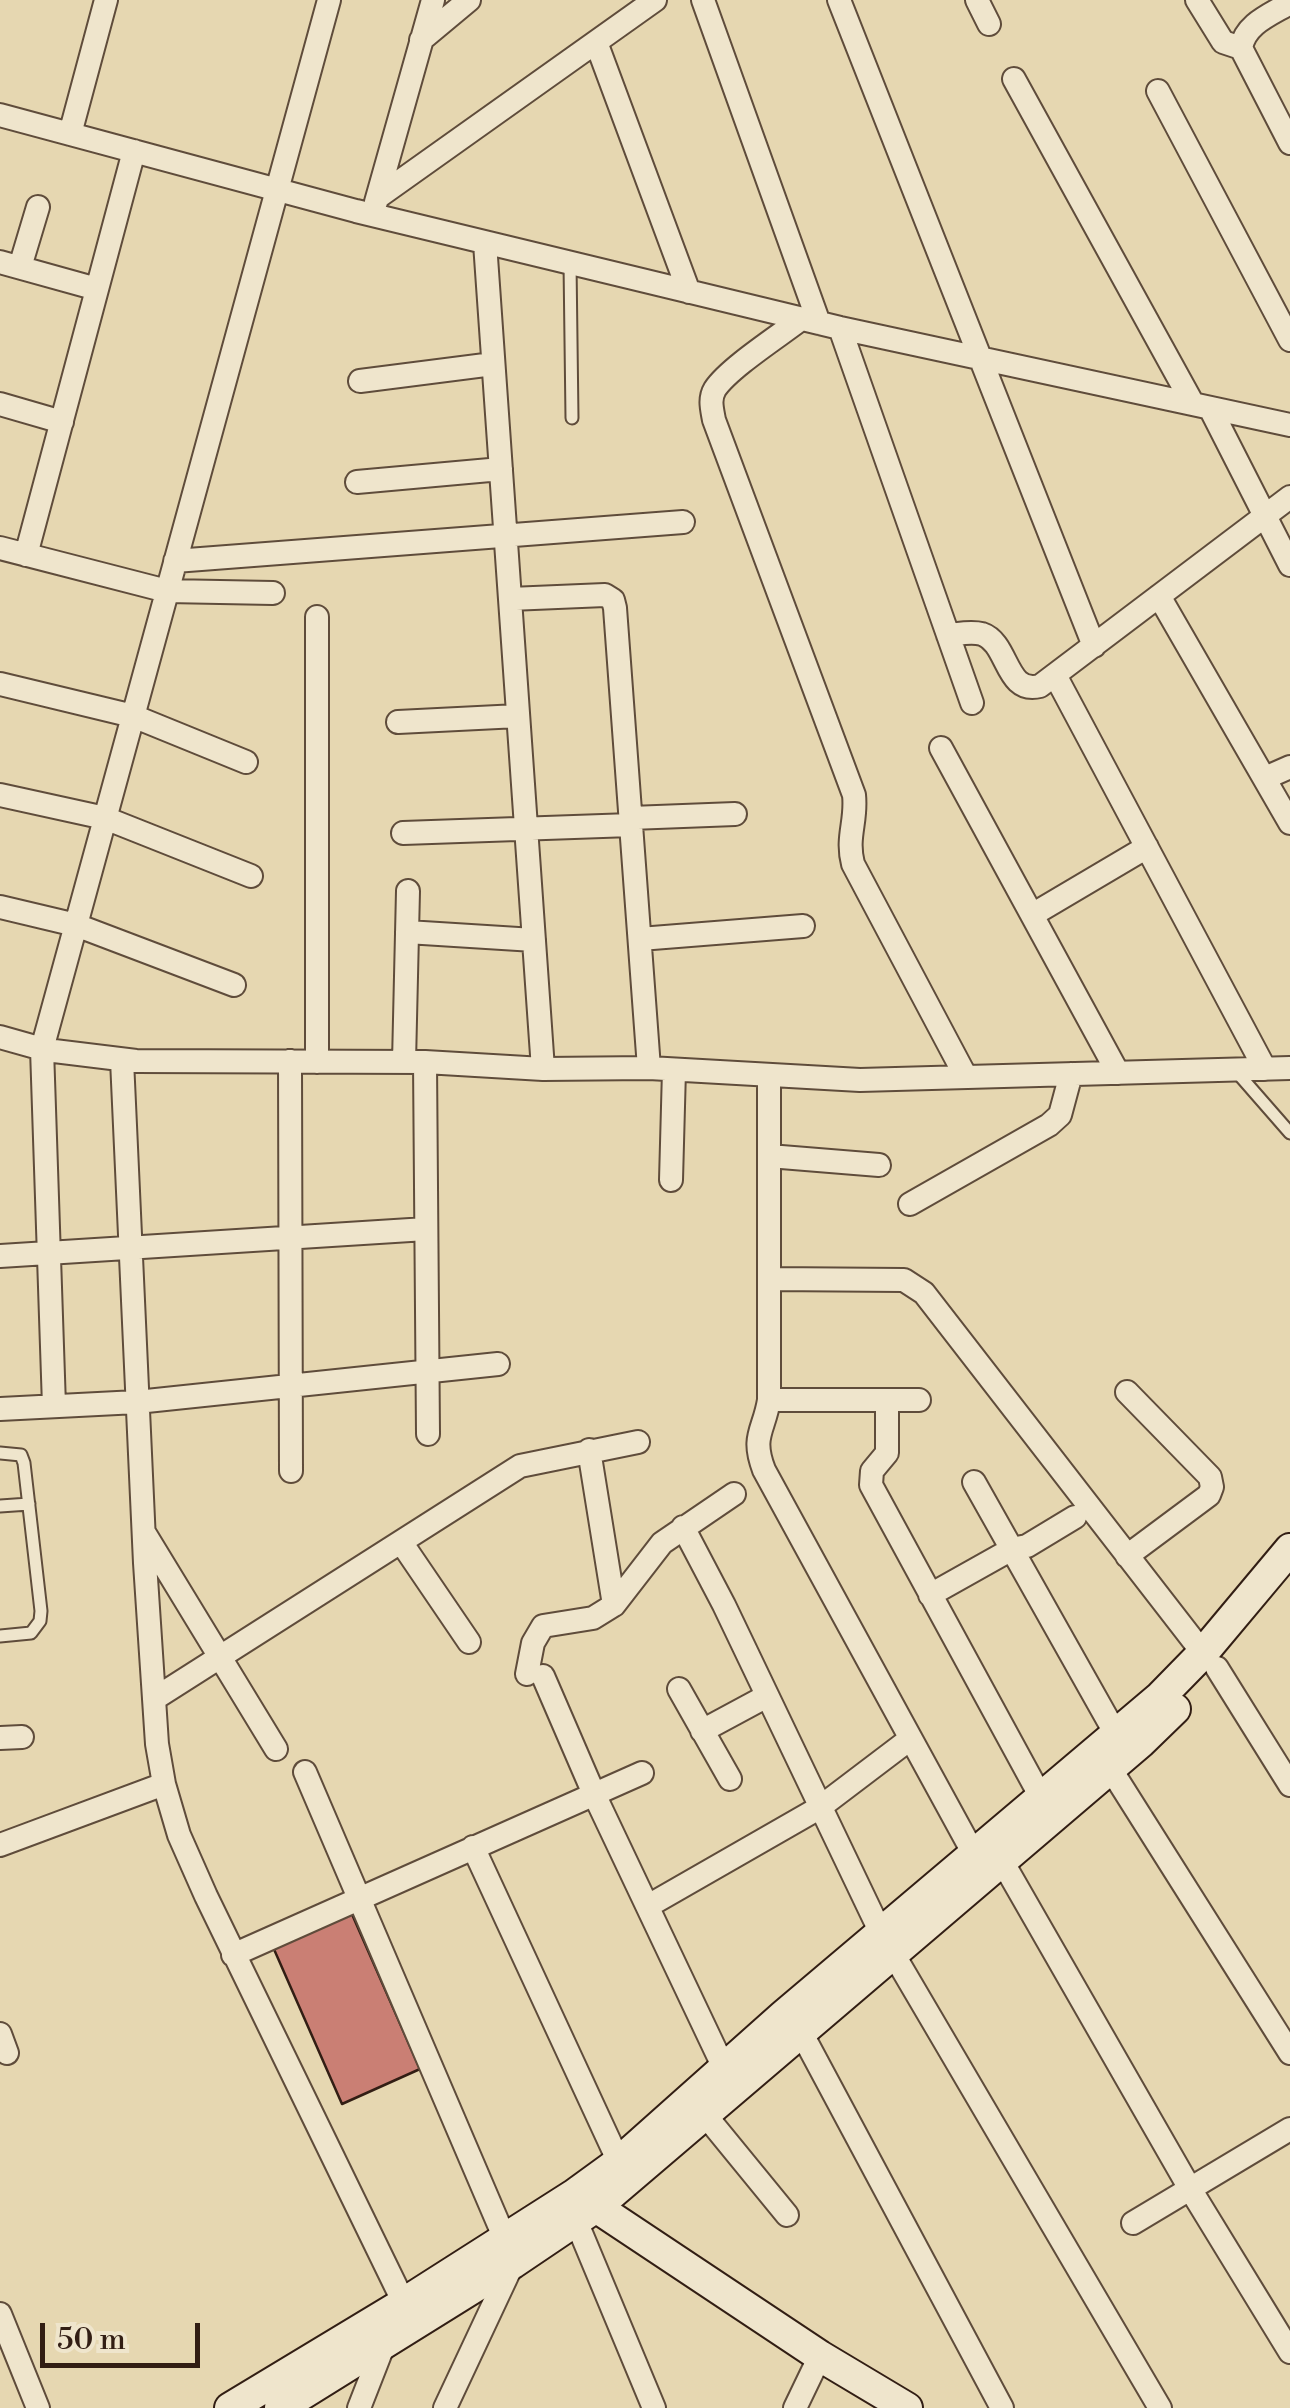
<!DOCTYPE html>
<style>
body{margin:0}
#map{position:relative;width:1290px;height:2408px;overflow:hidden;background:#e6d7b1;font-family:"Libre Bodoni",serif}
canvas{display:block}
.scale{position:absolute;left:40px;top:2323px;width:160px;height:45px;box-sizing:border-box;border:5px solid #321e14;border-top:0;padding-left:12px;font-size:30px;line-height:35px;white-space:nowrap;color:#321e14;-webkit-text-stroke:8px #efe5cc;paint-order:stroke}
</style>
<div id="map">
<canvas width="1290" height="2408"></canvas>
<div class="scale">50 m</div>
</div>
<script>
const context = document.querySelector('canvas').getContext('2d');
context.lineJoin = 'round';
function fill(path, color) {
  context.fillStyle = color;
  context.fill(path, 'evenodd');
}
function trace(path, color, width, dash) {
  context.strokeStyle = color;
  context.lineWidth = width;
  context.lineCap = dash ? 'butt' : 'round';
  context.setLineDash(dash || []);
  context.stroke(path);
}
const building = new Path2D(`
 M351,1912L420,2069L342,2104L273,1947Z`);
const lane = new Path2D(`
 M570,263L572,418
 M1235,1070L1290,1133
 M0,1453L21,1455L24,1463L41,1611L40,1621L31,1633L0,1636
 M0,1506L29,1504`);
const street = new Path2D(`
 M703,0L819,323
 M839,0L1094,646
 M977,0L989,24
 M1197,0L1223,42L1241,48
 M1290,3C1270,15 1245,24 1241,48L1290,143
 M421,40L469,0
 M596,42L689,292
 M1014,79L1193,404
 M1158,91L1290,340
 M0,115L356,211L840,328L1290,425
 M70,134L106,0
 M378,197L655,0
 M376,202L433,0
 M485,243L543,1069
 M0,262L97,289
 M20,267L38,207
 M801,319C779,336 729,368 715,389C709,399 712,409 714,420L854,795C857,821 846,837 853,864L966,1077
 M840,328L972,703
 M360,381L493,364
 M0,404L62,422
 M1210,408L1290,565
 M357,482L501,469
 M0,548L167,591L273,593
 M26,555L134,151
 M175,561L683,522
 M1159,596L1290,823
 M510,599L605,595L613,600L615,608L649,1068
 M317,617V1062
 M948,635C959,634 971,631 982,634C1009,643 1005,695 1040,686L1290,497
 M1055,675L1265,1069
 M0,684L133,716L246,762
 M398,722L518,716
 M941,748L1118,1073
 M1265,778L1290,767
 M0,795L105,818L251,876
 M631,818L735,814
 M403,833L631,825
 M0,907L76,925L234,985
 M1032,915L1147,847
 M407,932L534,940
 M640,939L803,926
 M0,1037L46,1050L136,1061L425,1062L543,1069L649,1068L860,1080L1290,1068
 M122,1060L145,1563L157,1744L164,1784L179,1835L206,1896L404,2303
 M290,1061L291,1471
 M404,1062L408,891
 M425,1062L428,1434
 M769,1075V1400C764,1431 751,1436 764,1470L981,1867
 M769,1156L879,1165
 M671,1180L674,1070
 M910,1204L1049,1125L1060,1115L1071,1074
 M0,1256L426,1229
 M769,1279L904,1280L924,1293L1203,1653
 M1127,1392L1210,1477L1212,1487L1209,1495L1127,1556
 M769,1400H919
 M887,1400V1453L872,1471L871,1485L1042,1799
 M54,1406L42,1049L329,0
 M0,1409L137,1402L498,1364
 M589,1450L614,1605
 M974,1482L1117,1736
 M683,1527L724,1605L881,1933L1160,2408
 M145,1534L276,1749
 M401,1542L469,1642
 M930,1595L1012,1549L1027,1546L1075,1517
 M1217,1668L1290,1785
 M527,1674L533,1643L543,1626L593,1618L614,1605L662,1543L734,1494
 M543,1676L594,1794L724,2068
 M679,1689L730,1779
 M154,1699L520,1466L638,1442
 M702,1731L767,1696
 M0,1738L22,1737
 M1110,1768L1290,2053
 M305,1772L505,2239
 M0,1845L164,1784
 M473,1847L619,2162
 M1002,1861L1189,2187L1290,2352
 M648,1906L819,1808L910,1739
 M233,1955L642,1773
 M0,2034L7,2053
 M802,2034L1002,2408
 M706,2116L787,2215
 M576,2221L654,2408
 M1133,2223L1290,2129
 M0,2314L38,2408
 M359,2408L384,2344
 M445,2408L513,2263
 M795,2408L820,2356`);
const secondary = new Path2D(`
 M584,2192L596,2207L820,2356L907,2408
 M230,2408L404,2303L575,2194L619,2162L784,2015L1160,1697L1203,1653L1290,1549
 M280,2408L513,2263L596,2207L1141,1742L1175,1709`);
fill(building, '#ca7f74');
trace(building, '#321e14', 2.5);
trace(lane, '#5f4c3b', 15);
trace(street, '#5f4c3b', 26);
trace(secondary, '#321e14', 34);
trace(lane, '#efe5cc', 11);
trace(street, '#efe5cc', 22);
trace(secondary, '#efe5cc', 30);
</script>
